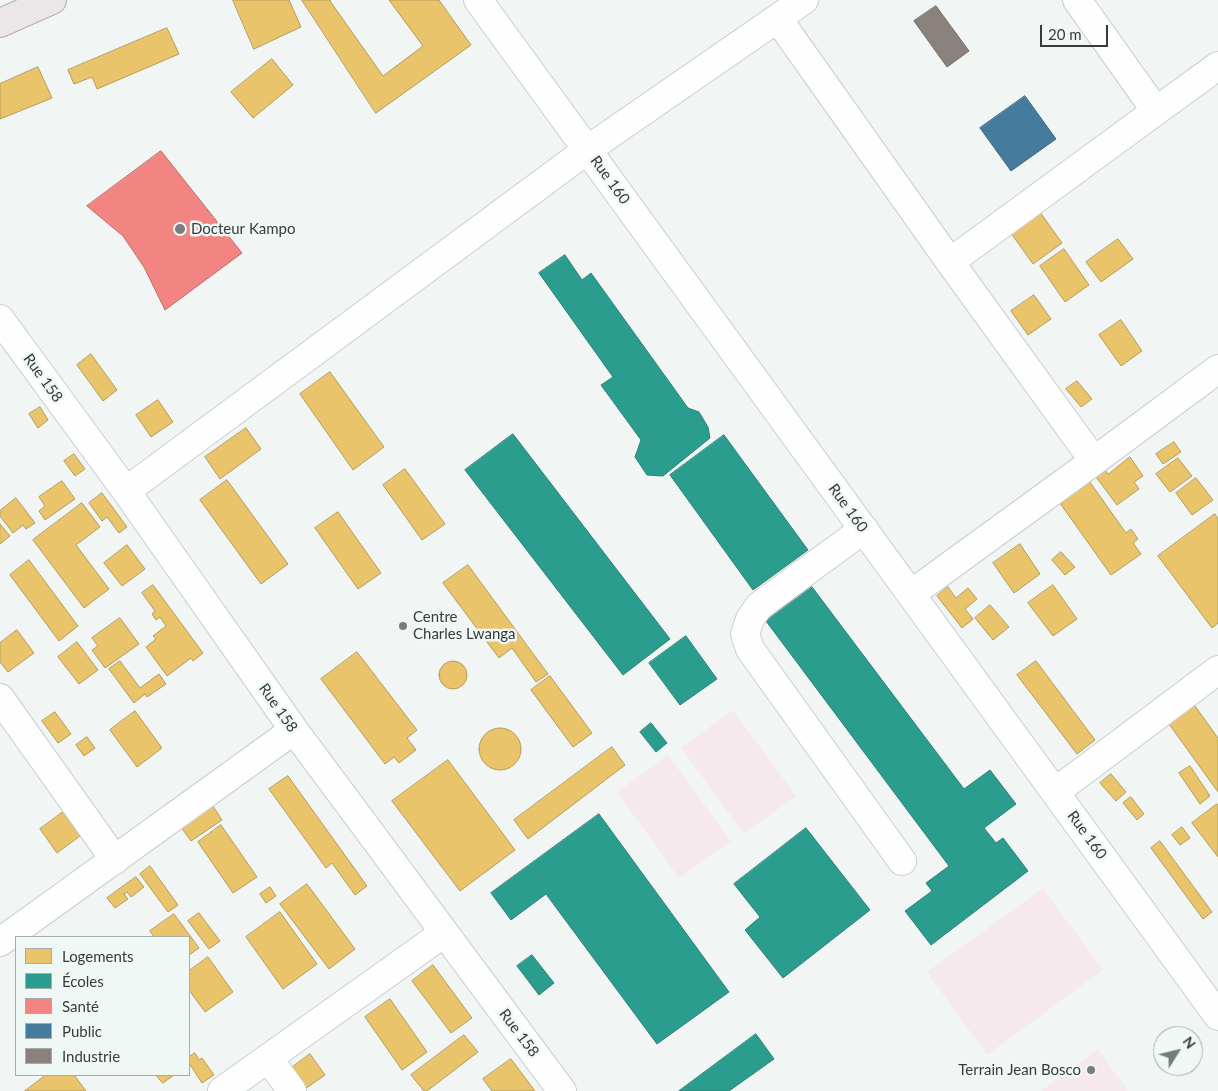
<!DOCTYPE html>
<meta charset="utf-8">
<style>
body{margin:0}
#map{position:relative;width:1218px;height:1091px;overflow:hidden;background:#f1f6f4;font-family:Lato,sans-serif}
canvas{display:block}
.legend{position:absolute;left:15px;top:936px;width:175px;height:140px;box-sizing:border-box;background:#eff8f5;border:1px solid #a6acaa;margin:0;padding:6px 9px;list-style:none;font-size:15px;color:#383b3a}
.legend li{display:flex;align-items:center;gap:10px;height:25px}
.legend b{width:25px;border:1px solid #a6acaa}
.north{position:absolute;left:1153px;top:1026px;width:50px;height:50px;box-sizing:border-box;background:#eff8f5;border:1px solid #a6acaa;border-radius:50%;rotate:54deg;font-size:14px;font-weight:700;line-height:20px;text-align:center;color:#383b3a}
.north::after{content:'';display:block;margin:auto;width:18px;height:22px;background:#797c7b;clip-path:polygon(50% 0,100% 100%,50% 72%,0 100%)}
.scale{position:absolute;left:1040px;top:25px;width:68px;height:22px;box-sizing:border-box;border:2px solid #383b3a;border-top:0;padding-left:6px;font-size:15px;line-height:18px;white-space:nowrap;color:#383b3a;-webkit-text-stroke:4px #eff8f5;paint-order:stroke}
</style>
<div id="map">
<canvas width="1218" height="1091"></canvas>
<ul class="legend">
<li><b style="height:14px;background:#e9c46a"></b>Logements</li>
<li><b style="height:14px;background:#2a9d8f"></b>Écoles</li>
<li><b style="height:14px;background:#f28482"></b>Santé</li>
<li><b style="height:14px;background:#457b9d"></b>Public</li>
<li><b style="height:14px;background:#8a817c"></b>Industrie</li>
</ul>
<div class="north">N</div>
<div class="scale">20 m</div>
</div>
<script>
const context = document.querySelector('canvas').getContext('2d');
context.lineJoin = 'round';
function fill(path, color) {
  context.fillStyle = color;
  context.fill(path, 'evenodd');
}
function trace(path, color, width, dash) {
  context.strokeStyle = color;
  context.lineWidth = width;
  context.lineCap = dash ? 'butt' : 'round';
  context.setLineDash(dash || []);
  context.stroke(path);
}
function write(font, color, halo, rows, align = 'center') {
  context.font = font + ' Lato,sans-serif';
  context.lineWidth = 5;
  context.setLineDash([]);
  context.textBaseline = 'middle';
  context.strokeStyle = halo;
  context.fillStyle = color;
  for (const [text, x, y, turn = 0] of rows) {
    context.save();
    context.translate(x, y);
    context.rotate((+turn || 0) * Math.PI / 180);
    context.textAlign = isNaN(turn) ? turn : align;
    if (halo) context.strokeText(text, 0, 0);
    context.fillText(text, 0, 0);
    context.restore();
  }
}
const green = new Path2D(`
 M733,710L796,796L744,834L681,748Z
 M668,755L731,841L679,878L617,792Z
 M1043,888L1103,970L987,1055L927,972Z
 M1098,1049L1128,1091H1041L1042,1090Z`);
const homes = new Path2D(`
 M233,0H289L301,27L254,49Z
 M302,0H331L330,1L383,76L423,46L389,0H439L471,45L376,113Z
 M167,28L179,54L97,89L92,77L74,84L68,70Z
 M272,59L293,85L253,118L231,92Z
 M38,67L52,98L0,119V84Z
 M1037,208L1062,243L1033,264L1008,229Z
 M1118,239L1133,259L1101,282L1086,262Z
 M1064,249L1089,285L1065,302L1040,266Z
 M1034,295L1051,319L1028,335L1011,311Z
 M1121,320L1142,351L1121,366L1099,335Z
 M91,354L117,390L103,401L77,365Z
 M330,372L384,447L353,470L300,394Z
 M1077,381L1092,399L1081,407L1066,389Z
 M158,400L173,422L151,437L136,415Z
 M40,407L48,420L38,428L29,414Z
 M246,428L261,449L220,479L205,457Z
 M1174,442L1181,452L1163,464L1156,454Z
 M74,454L85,469L75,476L64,461Z
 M1130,457L1143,476L1134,482L1139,489L1117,505L1096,477L1105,470L1108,474Z
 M1178,458L1192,476L1170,492L1156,474Z
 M405,469L445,524L422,540L383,485Z
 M1087,478L1126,533L1131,529L1138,539L1133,543L1141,554L1111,575L1057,499Z
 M1196,478L1213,500L1192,515L1176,493Z
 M227,480L288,564L261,584L200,500Z
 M62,481L75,499L45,520L39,511L45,506L39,497Z
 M102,493L127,527L119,533L107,517L102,521L89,503Z
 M16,498L35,523L26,529L23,525L13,533L0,516V511Z
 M82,503L100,527L76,545L109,589L84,608L33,540Z
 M338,512L381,573L358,589L315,528Z
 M1215,514L1218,519V623L1212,628L1158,556Z
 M0,524L10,536L0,544Z
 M1020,544L1040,574L1014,593L993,563Z
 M127,545L145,569L122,586L104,563Z
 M1061,552L1075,567L1065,575L1052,560Z
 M29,560L78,626L59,641L10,575Z
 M468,565L548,674L536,682L512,648L499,658L443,583Z
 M153,585L203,653L193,661L191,658L167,676L146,647L156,639L153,636L166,626L160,617L156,620L152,614L155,611L142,593Z
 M1053,585L1077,619L1053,636L1028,603Z
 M948,587L956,598L968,588L977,599L965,609L973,619L962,628L937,596Z
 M990,605L1009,627L993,640L975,618Z
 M120,618L139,644L105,668L92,650L98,646L92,638Z
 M17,630L34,653L8,672L0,662V643Z
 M77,642L98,670L79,684L58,657Z
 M357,652L417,730L407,738L416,750L399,763L394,757L385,764L321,679Z
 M439 675a14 14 0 1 1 28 0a14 14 0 1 1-28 0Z
 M120,661L140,688L159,674L166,684L147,697L145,694L134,703L109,669Z
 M1036,661L1095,740L1077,754L1017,675Z
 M550,676L592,733L573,747L531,690Z
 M1195,706L1218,738V792L1169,724Z
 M135,711L162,748L137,767L110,730Z
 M55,712L71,734L58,743L42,721Z
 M479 749a21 21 0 1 1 42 0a21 21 0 1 1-42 0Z
 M87,737L95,748L84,756L76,745Z
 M612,747L625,765L528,839L514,820Z
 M448,760L515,850L460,891L392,801Z
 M1190,766L1210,796L1200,804L1179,773Z
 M1111,774L1126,792L1116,801L1100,783Z
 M288,776L367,886L355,895L332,863L326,868L269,789Z
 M1131,797L1144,814L1137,820L1123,803Z
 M1217,804L1218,805V857L1192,823Z
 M213,806L222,820L191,841L181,827Z
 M63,812L80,836L57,853L40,829Z
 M221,825L257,877L233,893L198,842Z
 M1182,827L1190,838L1180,845L1172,835Z
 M1160,841L1212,912L1203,919L1151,848Z
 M150,866L178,905L168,912L140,874Z
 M136,877L144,887L131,897L127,892L124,894L128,899L115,908L107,898Z
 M307,884L355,949L329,969L280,904Z
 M270,887L276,896L266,903L260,894Z
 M280,912L317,964L283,989L246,937Z
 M199,913L220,941L209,949L188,921Z
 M174,914L199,948L189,955V937H154L150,931Z
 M208,957L233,992L205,1012L189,990V971Z
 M433,965L472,1018L451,1033L412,981Z
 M390,999L427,1052L402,1070L365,1017Z
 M464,1035L478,1052L427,1091H424L411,1075Z
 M195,1053L199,1060L202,1058L214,1075L202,1083L189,1063V1057Z
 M310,1054L325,1075L305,1089L290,1069Z
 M511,1059L535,1091H492L483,1079Z
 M46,1075H74L86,1091H25Z
 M156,1075H174L163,1083Z`);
const schools = new Path2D(`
 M565,255L582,280L591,273L688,408L699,412L708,427L710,438L663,476L647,475L635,457L641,440L601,385L613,377L539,273Z
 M513,434L670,639L623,675L465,470Z
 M724,435L808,550L753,590L670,475Z
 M812,587L964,789L990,770L1016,804L984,828L996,843L1003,838L1028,871L931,945L905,911L932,891L926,883L949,866L766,621Z
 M686,636L717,679L680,705L649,663Z
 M651,723L667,743L656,752L640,732Z
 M599,814L729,992L657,1044L546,894L511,920L491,893Z
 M806,828L870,910L783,978L745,930L760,917L734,884Z
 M532,955L554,983L539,995L517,966Z
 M756,1034L774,1059L729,1091H679Z`);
const health = new Path2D(`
 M161,151L242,253L165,310L144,267L123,236L87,206Z`);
const public = new Path2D(`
 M1025,96L1056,139L1011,171L980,128Z`);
const industry = new Path2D(`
 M936,6L969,51L947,67L914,21Z`);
const minor = new Path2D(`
 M478,0L1218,1016
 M1077,0L1156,111
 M778,19L950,262L1094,461
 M950,262L1156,111L1218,66
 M0,319L126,491L294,730L562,1091
 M126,491L587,150L804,0
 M864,529L759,606L750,619L745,634L750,649L902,861
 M911,594L1094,461L1218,369
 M0,698L115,860
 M1055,792L1218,670
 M0,942L294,730
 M268,1058L292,1091
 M222,1091L444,933`);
const major = new Path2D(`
 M0,23L52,0`);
const markers = [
 [180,229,6,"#797c7b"],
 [403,626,5,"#797c7b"],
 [1091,1070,5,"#797c7b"]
];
const streetNames = [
 ["Rue 160",610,180,54],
 ["Rue 158",43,378,54],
 ["Rue 160",848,508,54],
 ["Rue 158",278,708,55],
 ["Rue 160",1087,835,54],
 ["Rue 158",519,1033,53]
];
const poiNames = [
 ["Docteur Kampo",191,229],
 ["Centre",413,617],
 ["Charles Lwanga",413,634],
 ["Terrain Jean Bosco",1081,1070,"right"]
];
fill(green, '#f5e9ee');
fill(homes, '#e9c46a');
trace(homes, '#b49b5c', 1);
fill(schools, '#2a9d8f');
trace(schools, '#2e8076', 1);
fill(health, '#f28482');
trace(health, '#ba6e6c', 1);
fill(public, '#457b9d');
trace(public, '#41687f', 1);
fill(industry, '#8a817c');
trace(industry, '#716c68', 1);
trace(minor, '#cacecc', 30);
trace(major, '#b2adb0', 30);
trace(minor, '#fdfefd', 28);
trace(major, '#ebe7e9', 28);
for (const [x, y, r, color] of markers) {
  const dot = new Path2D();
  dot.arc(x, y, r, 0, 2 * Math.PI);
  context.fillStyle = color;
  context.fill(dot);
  trace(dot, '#eff8f5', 2);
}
write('15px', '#383b3a', '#eff8f5', streetNames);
write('15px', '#383b3a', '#eff8f5', poiNames, 'left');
</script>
